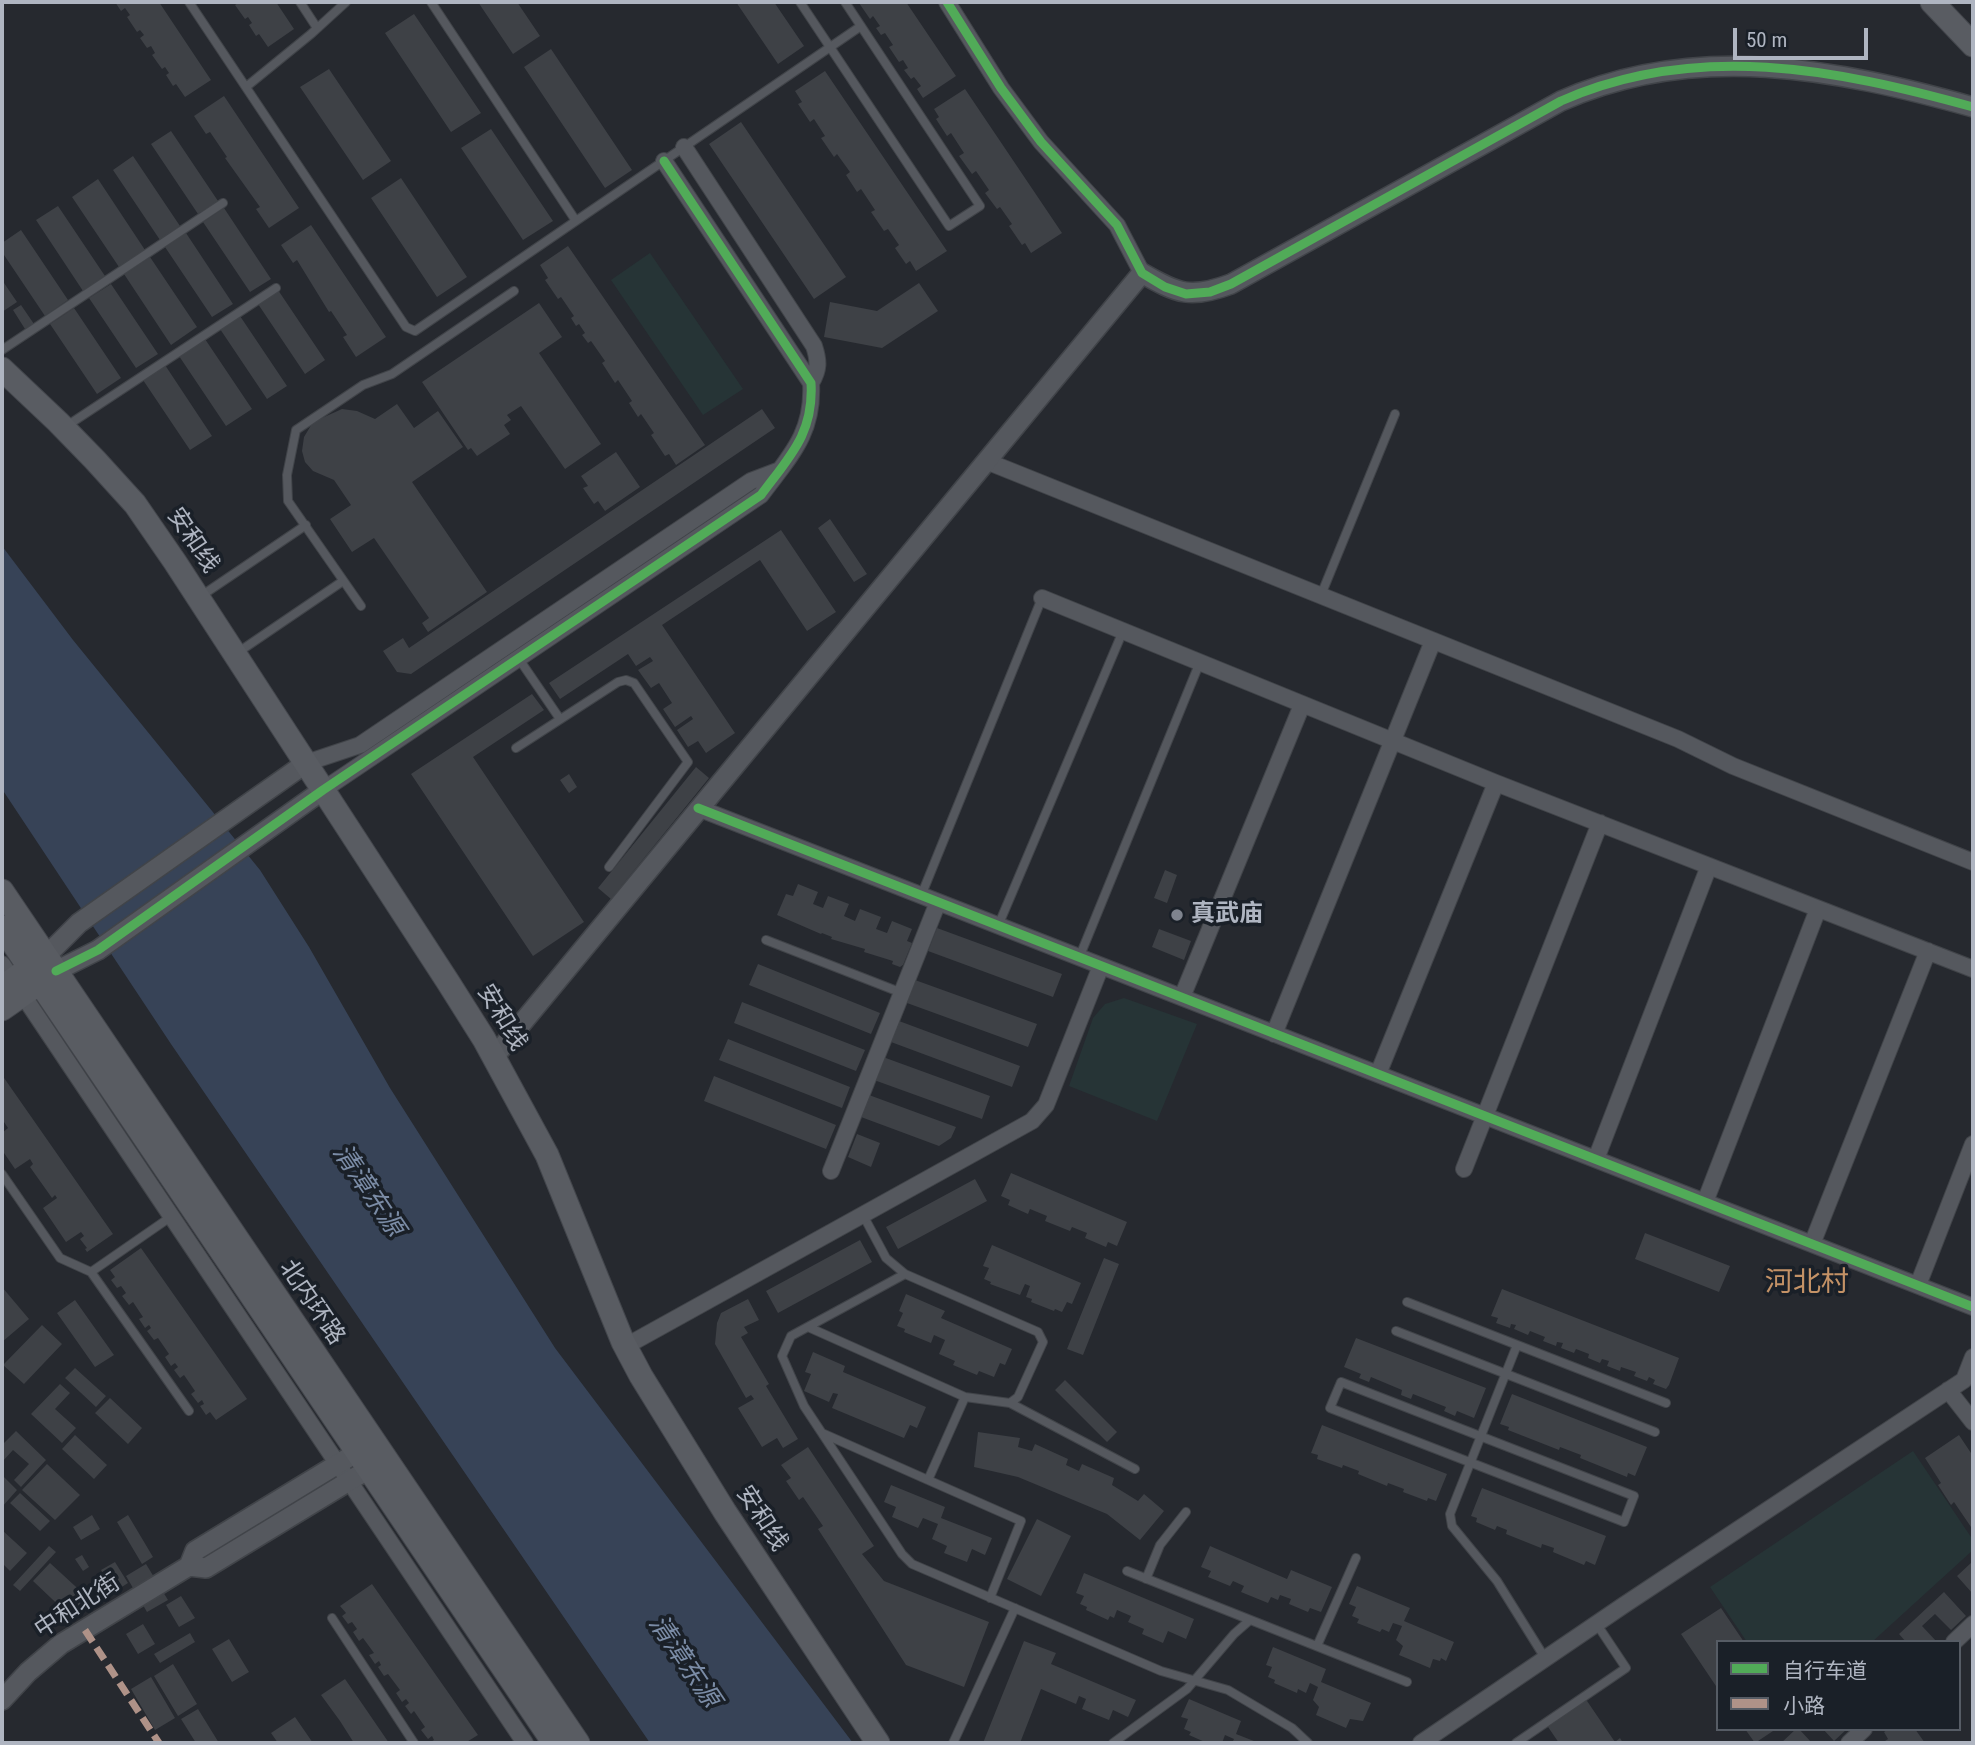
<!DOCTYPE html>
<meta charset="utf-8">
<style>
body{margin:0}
#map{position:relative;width:1975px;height:1745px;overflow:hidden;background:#26292f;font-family:"Roboto Condensed","Noto Sans SC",sans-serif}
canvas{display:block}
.frame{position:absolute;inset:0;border:4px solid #afb5c1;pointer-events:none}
.legend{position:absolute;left:1716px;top:1640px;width:245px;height:91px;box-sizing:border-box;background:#1a2028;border:2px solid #565c65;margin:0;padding:9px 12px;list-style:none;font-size:21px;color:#afb5c1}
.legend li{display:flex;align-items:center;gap:14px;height:35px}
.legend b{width:35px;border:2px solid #565c65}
.scale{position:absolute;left:1733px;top:28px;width:135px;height:32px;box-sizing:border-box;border:4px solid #afb5c1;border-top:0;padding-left:9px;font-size:21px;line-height:24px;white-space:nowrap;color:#afb5c1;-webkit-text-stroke:5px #1a2028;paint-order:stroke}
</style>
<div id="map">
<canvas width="1975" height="1745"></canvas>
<div class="frame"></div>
<ul class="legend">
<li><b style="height:9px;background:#51ab58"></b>自行车道</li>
<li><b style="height:9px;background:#af9288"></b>小路</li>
</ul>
<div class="scale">50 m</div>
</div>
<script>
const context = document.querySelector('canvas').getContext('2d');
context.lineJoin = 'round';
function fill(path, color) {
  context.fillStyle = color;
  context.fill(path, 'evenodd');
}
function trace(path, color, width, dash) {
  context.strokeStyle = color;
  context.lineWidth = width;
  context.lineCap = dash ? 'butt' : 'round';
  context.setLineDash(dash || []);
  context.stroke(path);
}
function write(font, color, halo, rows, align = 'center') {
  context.font = font + ' "Roboto Condensed","Noto Sans SC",sans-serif';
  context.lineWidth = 7;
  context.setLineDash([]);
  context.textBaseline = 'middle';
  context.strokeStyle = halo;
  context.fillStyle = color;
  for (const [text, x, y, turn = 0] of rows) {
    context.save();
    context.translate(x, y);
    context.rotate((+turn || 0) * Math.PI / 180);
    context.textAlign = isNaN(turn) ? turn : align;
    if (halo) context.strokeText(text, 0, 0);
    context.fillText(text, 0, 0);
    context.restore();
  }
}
const green = new Path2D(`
 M650,253L743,389L703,415L611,280Z
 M1124,998L1197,1024L1157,1121L1069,1086L1093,1018L1105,1004Z
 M1913,1451L1973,1540V1550L1872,1642H1747L1710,1587Z`);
const water = new Path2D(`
 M2,546L73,640L260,870L309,947L390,1088L555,1348L853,1743H650L171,1044L2,789Z`);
const building = new Path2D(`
 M115,2H159L211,80L185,97L176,84L173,86L166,75L169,73L165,67L162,69L152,55L155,53L151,46L147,48L140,38L144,35L140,30L137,32L127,17L130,15L125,8L121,11Z
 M239,2H276L294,29L268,47L259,34L256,36L249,25L252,23L248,17L245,19L235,5Z
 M478,2H517L540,36L513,54Z
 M736,2H774L804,46L778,64Z
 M861,2H906L956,76L923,98L917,89L921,86L914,77L911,79L904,70L908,68L903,60L899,62L889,47L893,45L885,33L881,35L876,28L880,26L873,16L870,19L859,3Z
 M414,14L481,113L451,132L385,33Z
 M551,49L632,170L605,188L524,67Z
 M329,69L391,161L363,180L300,87Z
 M825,71L947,251L916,271L910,261L906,264L895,248L899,245L888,229L884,231L871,212L875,210L861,189L857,192L846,175L850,172L837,154L834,157L821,138L825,136L814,119L810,122L798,104L802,102L795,91Z
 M965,89L1062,233L1031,253L1025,243L1022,245L1009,226L1012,224L1000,207L997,209L985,193L989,190L976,171L972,174L959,156L964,153L951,133L947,136L936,119L939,117L934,109Z
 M224,96L299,208L269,228L256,209L260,207L225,158L227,157L210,132L206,134L194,116Z
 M741,122L846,277L814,299L709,144Z
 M491,129L553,221L523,240L461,148Z
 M171,131L218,201L198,214L151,144Z
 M133,156L180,226L160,240L113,170Z
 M401,178L467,277L437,297L371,198Z
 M98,179L145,250L119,267L72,197Z
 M58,206L105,276L83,291L36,220Z
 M224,208L271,279L250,292L203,222Z
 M311,225L386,337L356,357L343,337L347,335L331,311L329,312L297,260L293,263L281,245Z
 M21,230L68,300L45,316L2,252V243Z
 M186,233L233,304L212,317L165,247Z
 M568,246L705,445L676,465L669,454L665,456L651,435L654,433L641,414L638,417L629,403L632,401L618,380L615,383L602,363L605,361L591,341L588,343L582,335L585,333L579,324L576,326L571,318L574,316L561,297L558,299L545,280L548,278L540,265Z
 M150,257L197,327L171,345L124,274Z
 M2,280L17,302L2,312Z
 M919,283L938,311L882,348L824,337L830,302L877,311Z
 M111,284L158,354L136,368L89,298Z
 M278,290L325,360L305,374L258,304Z
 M539,303L562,337L539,353L601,444L565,469L521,406L507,415L511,420L504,425L510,434L477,456L471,448L468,450L422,382Z
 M21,305L34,324L25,329L13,310Z
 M74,308L121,378L97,394L50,324Z
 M240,316L287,386L267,399L220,329Z
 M205,339L252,409L226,426L179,356Z
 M165,365L212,436L190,450L143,380Z
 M397,404L414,428L438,411L463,447L412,482L487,592L428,632L422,623L429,618L374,538L352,552L330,519L351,505L334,480L313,471L305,462L302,451L304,437L313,422L342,409L357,411L375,419Z
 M762,409L775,428L411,674L397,672L383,651L403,638L409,648Z
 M616,452L640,487L605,511L598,501L594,504L583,488L588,486L581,476Z
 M830,519L867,574L854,582L818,528Z
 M781,530L836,612L807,631L760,560L662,625L735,733L706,753L698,741L688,747L677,730L693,719L691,716L675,727L663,709L672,703L659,683L651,688L638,670L653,661L650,657L636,666L628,654L560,699L549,683Z
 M532,694L544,710L473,757L584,922L533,956L411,774Z
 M696,767L709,778L611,899L598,888Z
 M569,774L577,787L569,793L560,780Z
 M1165,870L1177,875L1167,903L1154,898Z
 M798,884L818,892L813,904L823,908L828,896L849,904L844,916L855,921L860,909L881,917L876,929L887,933L892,921L912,929L907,941L912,943L903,965L900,967L892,964L893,961L864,952L865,949L831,939L832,937L822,933L821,934L777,915L786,894L793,896Z
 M937,928L1062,974L1053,997L928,951Z
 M1159,929L1191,941L1184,960L1152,947Z
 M758,964L880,1013L871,1034L749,985Z
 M915,980L1037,1024L1028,1047L907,1003Z
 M742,1002L865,1050L856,1071L734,1023Z
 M899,1021L1020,1066L1012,1087L891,1042Z
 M728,1039L850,1087L842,1108L719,1060Z
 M883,1057L990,1096L982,1119L874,1080Z
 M2,1075L113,1234L87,1252L85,1249L87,1248L80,1239L84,1236L81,1232L66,1242L43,1208L57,1198L55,1195L52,1198L30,1167L33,1164L30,1159L15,1169L2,1150V1133L8,1128L2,1119Z
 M714,1076L836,1125L826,1149L704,1101Z
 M869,1095L956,1127L951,1138L939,1146L861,1117Z
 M857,1134L880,1143L871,1167L848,1157Z
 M1011,1173L1127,1222L1117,1246L1108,1242L1106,1247L1085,1238L1087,1233L1072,1227L1070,1231L1045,1221L1047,1216L1030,1209L1028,1214L1008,1205L1010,1200L1001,1196Z
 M975,1179L987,1201L898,1249L886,1227Z
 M1645,1233L1730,1266L1719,1292L1635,1259Z
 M860,1240L872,1262L778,1313L766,1291Z
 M992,1245L1081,1283L1072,1304L1067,1302L1062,1312L1055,1309L1054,1311L1031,1302L1032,1299L1026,1297L1030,1286L1025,1284L1020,1295L990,1284L991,1282L984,1279L989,1268L983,1266Z
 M141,1248L247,1399L216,1420L210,1412L206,1415L200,1406L204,1404L202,1400L198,1403L191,1394L195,1391L184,1375L180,1378L174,1370L178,1367L175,1363L171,1366L165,1357L169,1354L158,1338L154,1340L147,1331L151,1328L149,1325L145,1328L139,1319L143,1317L133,1302L129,1305L122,1296L126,1293L121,1286L117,1288L111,1280L115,1277L110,1270Z
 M1104,1258L1119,1264L1083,1355L1067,1349Z
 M2,1287L29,1319L2,1342Z
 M1502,1289L1679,1358L1669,1385L1666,1389L1653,1384L1655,1380L1649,1377L1647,1381L1634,1376L1636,1372L1621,1367L1620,1371L1607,1366L1609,1361L1602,1359L1600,1363L1588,1358L1589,1354L1576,1349L1574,1353L1561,1348L1563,1343L1557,1342L1556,1346L1543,1341L1545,1337L1530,1331L1528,1335L1514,1329L1516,1325L1511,1324L1510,1328L1496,1323L1498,1318L1491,1316Z
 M906,1294L945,1311L941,1318L1012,1349L1005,1365L1000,1363L994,1377L979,1371L977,1375L953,1365L955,1361L939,1354L945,1340L934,1335L931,1343L904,1332L905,1329L897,1326L903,1313L899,1311Z
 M748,1299L759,1320L744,1327L748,1333L741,1337L769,1384L766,1386L798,1439L783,1448L777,1438L762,1447L738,1408L754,1399L751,1395L746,1398L715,1344L717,1323L721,1313Z
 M75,1300L114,1355L95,1367L57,1313Z
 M42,1325L62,1344L24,1384L3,1365Z
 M1356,1338L1486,1388L1474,1418L1457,1411L1455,1416L1444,1411L1446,1407L1413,1394L1411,1399L1401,1395L1402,1390L1371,1377L1369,1382L1359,1378L1361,1374L1344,1367Z
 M813,1352L845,1366L843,1372L926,1407L917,1428L910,1425L904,1438L832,1408L838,1394L833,1393L829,1402L804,1391L811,1374L805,1372Z
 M75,1368L106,1396L96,1407L65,1378Z
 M1065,1380L1117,1432L1107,1442L1055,1390Z
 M60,1384L70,1393L55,1409L76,1428L62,1443L31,1414Z
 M1512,1394L1647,1447L1635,1476L1628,1473L1627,1477L1580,1458L1581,1455L1560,1447L1559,1450L1508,1430L1509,1427L1500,1424Z
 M110,1398L142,1428L128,1444L95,1413Z
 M1322,1425L1447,1474L1436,1501L1428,1498L1427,1501L1403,1492L1404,1489L1388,1483L1387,1486L1358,1474L1359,1471L1343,1465L1342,1468L1317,1459L1318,1455L1311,1453Z
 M16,1431L46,1460L21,1487L14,1480L29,1464L13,1450L2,1462V1445Z
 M978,1432L1020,1438L1018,1447L1032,1451L1035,1444L1068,1459L1066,1465L1079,1471L1082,1464L1114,1478L1112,1485L1138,1501L1144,1494L1164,1511L1140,1540L1107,1514L1018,1477L974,1467Z
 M75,1435L107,1465L94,1479L62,1449Z
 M1959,1435L1973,1456V1525L1971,1527L1954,1502L1951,1505L1938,1485L1941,1483L1925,1458Z
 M808,1447L874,1546L862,1554L884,1581L989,1622L964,1687L906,1665L818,1529L823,1526L803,1497L799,1500L786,1481L791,1478L781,1465Z
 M47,1464L80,1495L55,1520L22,1490Z
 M2,1475L17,1490L2,1507Z
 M891,1485L945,1507L941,1518L992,1538L985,1555L972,1549L967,1562L944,1553L947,1546L932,1539L938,1524L923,1518L918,1528L892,1517L896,1507L884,1502Z
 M1482,1488L1606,1536L1595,1565L1586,1561L1584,1565L1553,1552L1554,1548L1542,1544L1541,1548L1506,1534L1507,1530L1497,1526L1495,1530L1476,1522L1477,1518L1471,1516Z
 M20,1493L50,1521L40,1531L10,1503Z
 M92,1515L100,1529L81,1540L73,1527Z
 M128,1515L153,1557L142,1564L117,1522Z
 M1037,1519L1071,1536L1041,1596L1007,1579Z
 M2,1530L27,1553L10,1571L2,1563Z
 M49,1546L56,1552L20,1591L13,1585Z
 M1210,1546L1287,1579L1291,1570L1332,1587L1321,1612L1310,1608L1308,1612L1289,1604L1291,1599L1280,1595L1278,1600L1271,1597L1268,1603L1241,1592L1244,1586L1233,1581L1230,1586L1208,1577L1211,1571L1201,1567Z
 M82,1555L89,1567L83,1571L75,1559Z
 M115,1562L128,1583L114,1592L101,1570Z
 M1972,1562L1973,1564V1594L1957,1576Z
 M50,1563L87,1597L70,1616L33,1581Z
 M146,1564L168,1600L147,1612L126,1576Z
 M1084,1573L1194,1619L1186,1639L1168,1631L1163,1643L1142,1634L1144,1629L1128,1622L1131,1616L1117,1610L1114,1618L1110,1616L1108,1620L1086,1610L1087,1607L1080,1604L1084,1596L1076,1593Z
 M372,1584L478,1735L465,1743H429L434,1740L432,1736L428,1739L421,1730L425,1727L414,1711L411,1714L405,1706L409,1703L406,1699L402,1702L396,1693L400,1690L388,1674L384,1676L378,1667L381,1665L379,1661L375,1664L369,1655L374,1653L363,1638L359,1641L353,1632L357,1629L352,1622L348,1624L342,1616L346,1613L340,1606Z
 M1357,1586L1410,1608L1404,1621L1454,1642L1446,1661L1441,1658L1440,1661L1433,1659L1430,1668L1399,1655L1403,1646L1396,1640L1402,1626L1393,1623L1389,1632L1382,1629L1380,1632L1357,1623L1359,1619L1352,1616L1356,1607L1349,1604Z
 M1944,1592L1966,1616L1951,1630L1935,1614L1922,1626L1937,1642H1906L1899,1634Z
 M181,1596L195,1618L179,1627L166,1605Z
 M1721,1608L1744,1642H1718V1689L1681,1634Z
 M143,1624L155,1644L138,1654L126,1634Z
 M190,1633L195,1642L160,1663L154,1654Z
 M229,1639L249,1672L232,1682L212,1649Z
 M1024,1641L1056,1653L1051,1664L1136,1700L1128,1717L1113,1710L1109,1720L1082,1709L1086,1699L1079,1696L1076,1704L1041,1689L1020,1743H983Z
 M1273,1647L1326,1669L1321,1682L1371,1703L1363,1721L1350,1719L1346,1728L1316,1715L1319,1707L1313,1700L1318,1687L1310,1683L1306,1693L1298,1689L1297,1693L1274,1683L1275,1680L1268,1677L1272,1667L1266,1665Z
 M173,1664L197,1704L178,1716L154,1676Z
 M151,1677L175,1718L155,1730L131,1689Z
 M345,1679L363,1705L389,1743H354L340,1721L321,1695Z
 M1585,1698L1615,1742L1620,1738L1623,1743H1559L1546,1724Z
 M1189,1699L1241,1721L1236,1734L1259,1743H1232L1234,1739L1225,1735L1222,1743L1213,1741L1207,1743L1189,1735L1191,1732L1184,1729L1188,1719L1181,1717Z
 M198,1709L219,1743H196L181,1719Z
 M295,1717L313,1743H278L271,1733Z
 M1745,1729H1776L1755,1743Z
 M1796,1729H1799L1812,1743H1781Z
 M1823,1729H1847L1834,1741Z
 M1888,1729H1915L1925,1743H1886L1885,1741L1888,1739L1884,1732Z`);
const service = new Path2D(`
 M189,2L406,327L415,331L861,26
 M300,2L317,28
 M431,2L576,221
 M800,2L949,226L980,206L845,2
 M246,87L311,34L346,2
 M2,350L223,203
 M65,427L276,288
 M1321,595L1395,414
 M201,596L306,525
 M361,606L288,501L287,475L296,430L363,385L392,374L514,291
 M237,653L343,581
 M519,659L560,719
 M516,748L618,682L626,680L634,683L688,762L609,867
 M921,896L1042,598
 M998,926L1123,631
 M766,940L902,993
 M1079,958L1200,662
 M2,1174L60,1258L91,1272L189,1411
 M863,1215L886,1258L905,1274L1038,1332L1043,1342L1018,1397L1010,1403L965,1397
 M91,1272L172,1216
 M905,1274L791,1336L782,1356L804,1406L902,1554L912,1564L1161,1671L1228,1690L1292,1728L1308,1743
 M1407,1302L1666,1403
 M808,1327L965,1397L928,1480L1021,1521L990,1598
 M1396,1331L1655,1432
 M1517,1345L1450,1514L1452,1526L1497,1581L1545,1658
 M1341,1382L1634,1496L1624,1522L1330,1408Z
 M1010,1403L1135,1469
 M822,1433L928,1480
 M1127,1571L1407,1682
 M1146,1579L1160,1545L1186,1512
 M332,1618L414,1743
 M1317,1646L1356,1558
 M953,1743L1015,1608
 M1113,1743L1187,1689L1234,1634L1250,1620
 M1516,1743L1626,1668L1596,1623`);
const minor = new Path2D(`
 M947,2L1001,88L1041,142L1117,225L1142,273
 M684,147L814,346C819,361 819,370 811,383
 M986,461L1678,739L1733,766L1973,862
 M1042,598L1496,783L1973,969
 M306,763L360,745L751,481L780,470
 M323,790L761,495C789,457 814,434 811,383L664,161
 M698,808L1973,1307
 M2,964L525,1743
 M1182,997L1302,705
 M1274,1034L1433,641
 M1378,1074L1496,783
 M1596,1159L1709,866
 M1464,1169L1600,823
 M831,1171L938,902
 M1705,1202L1818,909
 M1812,1244L1928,951
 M1918,1285L1973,1144
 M626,1346L1032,1121L1046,1105L1101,966
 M1948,1390L1973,1422
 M1954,1642L1973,1624
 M1421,1743L1624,1605L1964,1380L1973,1357
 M1849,1743L1864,1729`);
const tertiary = new Path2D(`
 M46,956L79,923L306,763
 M56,971L98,950L323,790
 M494,1057L1142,273C1178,294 1191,299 1231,284L1561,101C1696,41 1836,69 1973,107
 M189,1566L206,1568L382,1461
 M189,1566L195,1551L369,1445
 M2,1700L28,1672L61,1644L189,1566`);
const secondary = new Path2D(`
 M1932,2L1973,45
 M2,369L58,422L95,460L135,504L175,562L448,982L484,1039L547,1155L623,1342L641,1376L725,1512L878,1743
 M2,891L578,1743
 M2,927L554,1743
 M2,987L41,960
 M2,1009L51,975`);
const quiet = new Path2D(`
 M85,1630L159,1743`);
const cycleway = new Path2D(`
 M947,2L1001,88L1041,142L1117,225L1142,273L1165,287L1186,294L1210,292L1231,284L1561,101C1696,41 1836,69 1973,107
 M698,808L1973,1307
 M56,971L98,950L323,790L761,495C789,457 814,434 811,383L664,161`);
const markers = [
 [1177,915,7,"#7f848e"]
];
const streetNames = [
 ["安和线",192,541,56],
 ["安和线",501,1018,59],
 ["北内环路",311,1303,56],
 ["安和线",761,1519,57],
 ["中和北街",78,1607,-33]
];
const poiNames = [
 ["真武庙",1191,915]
];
const waterNames = [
 ["清漳东源",367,1191,56],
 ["清漳东源",683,1662,56]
];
const quarterNames = [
 ["河北村",1807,1284]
];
fill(green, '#263436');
fill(water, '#374357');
fill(building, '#3e4146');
trace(service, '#414449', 10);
trace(minor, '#414449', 18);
trace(tertiary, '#414449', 22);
trace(secondary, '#43464c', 25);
trace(service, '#55585e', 8);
trace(minor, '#55585e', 16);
trace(tertiary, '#55585e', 19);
trace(secondary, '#595c62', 23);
trace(quiet, '#af9288', 7, [14, 7]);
trace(cycleway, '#51ab58', 9);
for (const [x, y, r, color] of markers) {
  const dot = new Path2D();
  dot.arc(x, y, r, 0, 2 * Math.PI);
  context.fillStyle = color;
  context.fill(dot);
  trace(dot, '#1a2028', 2.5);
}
write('24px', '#afb5c1', '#1a2028', streetNames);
write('bold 24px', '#afb5c1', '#1a2028', poiNames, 'left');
write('italic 26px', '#7b8ca6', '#1a2028', waterNames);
write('28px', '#c49266', '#1a2028', quarterNames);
</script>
